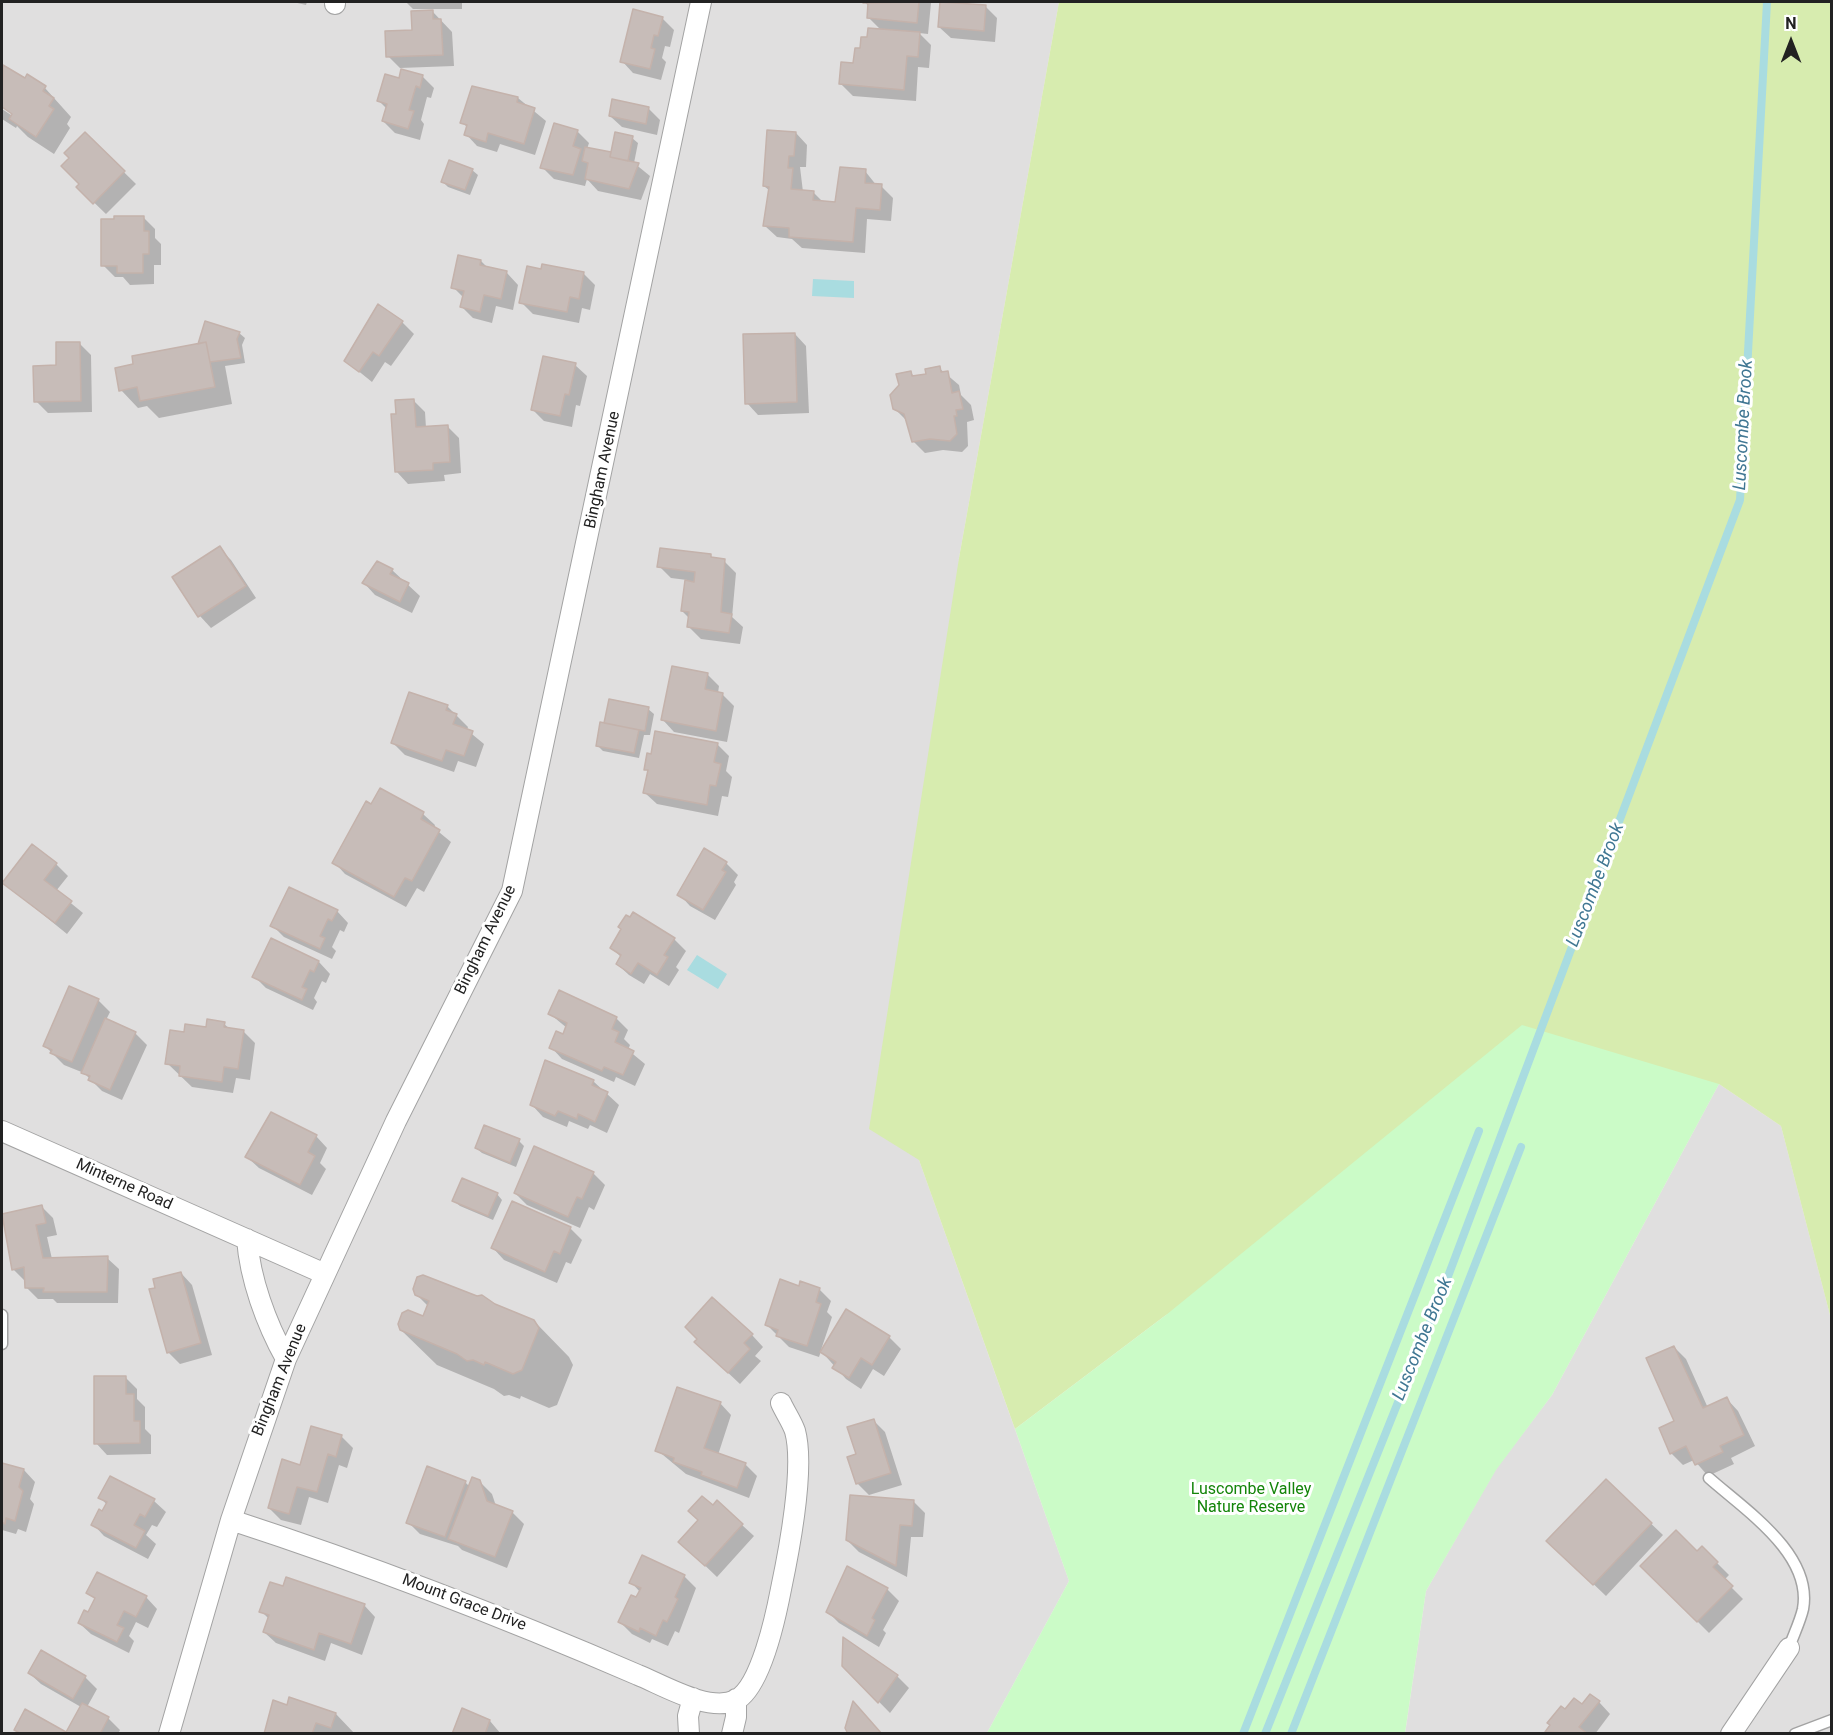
<!DOCTYPE html>
<style>
body{margin:0}
#map{position:relative;width:1833px;height:1735px;overflow:hidden;background:#f2ede9;font-family:Roboto,sans-serif}
canvas{display:block}
.frame{position:absolute;inset:0;border:3px solid #222;pointer-events:none}
.north{position:absolute;left:1761px;top:12px;width:60px;height:60px;-webkit-text-stroke:4px #fff;paint-order:stroke;rotate:0deg;font-size:16px;font-weight:700;line-height:24px;text-align:center;color:#222}
.north::after{content:'';display:block;margin:auto;width:21px;height:27px;background:#222;clip-path:polygon(50% 0,100% 100%,50% 72%,0 100%)}
</style>
<div id="map">
<canvas width="1833" height="1735"></canvas>
<div class="frame"></div>
<div class="north">N</div>
</div>
<script>
const context = document.querySelector('canvas').getContext('2d');
context.lineJoin = 'round';
function fill(path, color) {
  context.fillStyle = color;
  context.fill(path, 'evenodd');
}
function trace(path, color, width, dash) {
  context.strokeStyle = color;
  context.lineWidth = width;
  context.lineCap = dash ? 'butt' : 'round';
  context.setLineDash(dash || []);
  context.stroke(path);
}
function write(font, color, halo, rows, align = 'center') {
  context.font = font + ' Roboto,sans-serif';
  context.lineWidth = 6;
  context.setLineDash([]);
  context.textBaseline = 'middle';
  context.strokeStyle = halo;
  context.fillStyle = color;
  for (const [text, x, y, turn = 0] of rows) {
    context.save();
    context.translate(x, y);
    context.rotate((+turn || 0) * Math.PI / 180);
    context.textAlign = isNaN(turn) ? turn : align;
    if (halo) context.strokeText(text, 0, 0);
    context.fillText(text, 0, 0);
    context.restore();
  }
}
const residential = new Path2D(`
 M2,2H1059L959,558L919,1160L1069,1581L987,1733L2,1734Z
 M1719,1084L1781,1126L1831,1319V1733L1405,1734L1426,1591L1496,1469L1552,1395Z`);
const grass = new Path2D(`
 M1059,2H1831V1319L1781,1126L1719,1084L1166,1315L1015,1429L919,1160L869,1129L959,558Z`);
const park = new Path2D(`
 M1522,1025L1719,1084L1552,1395L1496,1470L1426,1591L1405,1733H987L1069,1581L1015,1429L1166,1315Z`);
const water = new Path2D(`
 M813,279L854,281V298L812,296Z
 M697,955L727,974L718,989L687,970Z`);
const shadow = new Path2D(`
 M293,2H307L306,5Z
 M406,2H462V9H413Z
 M864,2L931,3L928,34L919,33L931,45L929,68L918,67L916,101L853,96L841,84L869,39L881,30L869,18L870,7Z
 M986,7L997,18L995,42L951,38L939,27Z
 M433,12L452,32L454,66L400,68L388,56Z
 M662,18L674,30L670,47L665,46L662,58L666,62L661,80L633,73L622,61Z
 M3,67L25,80L28,76L45,88L71,117L67,124L70,128L54,154L28,137L17,126L16,128L2,119V109L17,119L19,117L2,106Z
 M423,77L434,88L431,98L427,97L421,120L424,124L420,140L395,133L383,121L387,109L379,101L400,79Z
 M518,98L546,121L535,155L500,144L497,152L477,146L466,134L468,128L462,122Z
 M648,108L660,120L657,135L622,127L610,116Z
 M577,131L589,143L587,149L612,155L632,138L638,143L634,163L650,176L641,200L598,191L587,179L585,186L554,179L542,167Z
 M796,133L807,145L806,167H800L803,192H813L823,202L836,203L865,171L877,186H881L893,198L891,221L867,219L865,253L802,248L792,239L777,237L765,226L770,191L764,186Z
 M85,134L136,184L106,214L78,187L81,184L71,158Z
 M472,170L478,175L470,195L448,187L443,182Z
 M143,217L155,229V238L161,244V265H154V284L130,285L123,277H115L103,265Z
 M481,261L488,268L507,273L518,285L513,310L496,306L492,323L473,318L462,307L464,298L453,287Z
 M542,270L584,274L595,285L590,310L582,308L579,323L533,314L521,302Z
 M402,322L414,334L391,366L385,362L372,382L346,361Z
 M239,333L245,338L242,345L245,363L225,366L232,404L159,418L147,406L138,408L121,390L199,345Z
 M795,334L806,346L809,413L758,415L747,403Z
 M79,343L91,355L92,412L48,413L36,401L58,367Z
 M575,365L587,376L580,406L576,405L572,427L544,421L532,409Z
 M939,368L959,385L961,395L971,405L974,420L967,422L968,446L962,452L943,450L925,453L913,441L907,421L894,408L910,372L915,377L928,375Z
 M413,400L425,412L426,428L447,426L459,438L461,473L444,475L445,481L408,484L397,472L398,415Z
 M219,548L231,560L256,598L211,628L200,616L174,578Z
 M710,555L714,560L724,561L736,573L732,617L743,627L740,644L701,639L689,627L690,619L682,611L687,580L671,578L659,566Z
 M392,570L420,596L412,613L375,595L364,583Z
 M707,674L719,686L718,693L722,694L734,706L727,742L674,732L663,720Z
 M447,706L468,727L467,730L484,744L476,767L458,761L454,772L405,755L393,743Z
 M648,709L654,714L650,735H644L639,758L603,751L597,745L601,724Z
 M717,744L729,756L726,771L732,777L728,797L722,796L718,816L657,804L645,793L649,772L645,769Z
 M381,790L423,814L435,825L434,828L451,842L424,892L417,888L406,907L345,874L334,862Z
 M726,863L738,875L734,882L736,885L715,920L690,906L679,894Z
 M56,864L68,876L56,891L83,913L67,934L4,883Z
 M337,911L348,923L344,932L340,930L332,947L336,951L332,959L284,937L272,925Z
 M674,939L686,951L676,967L679,970L669,986L650,974L644,984L629,975L617,964L621,957L611,947Z
 M271,940L319,962L330,974L326,983L322,981L314,998L317,1002L313,1010L266,988L254,976Z
 M98,1000L110,1012L106,1020L135,1033L147,1045L122,1100L102,1091L84,1073L64,1065L45,1046Z
 M550,1014L616,1018L628,1030L624,1039L630,1045L628,1050L645,1064L635,1086L616,1077L614,1082L562,1059L551,1047L563,1036L567,1028Z
 M224,1024L230,1029L243,1031L255,1043L250,1080L236,1078L233,1093L192,1087L167,1063L185,1033Z
 M593,1081L619,1105L607,1133L590,1125L588,1129L569,1121L567,1127L543,1117L532,1105Z
 M316,1136L327,1148L320,1163L326,1169L312,1195L259,1168L247,1157Z
 M519,1141L524,1146L516,1167L482,1153L476,1148Z
 M593,1173L605,1185L594,1210L589,1207L580,1228L527,1205L515,1193Z
 M497,1194L502,1200L493,1220L460,1206L454,1201Z
 M41,1206L53,1218L57,1235L47,1237L52,1259L107,1258L119,1269L118,1303H57L53,1299H38L26,1287V1282L13,1269L2,1215Z
 M570,1228L582,1240L571,1264L566,1262L557,1283L504,1260L493,1248Z
 M181,1273L192,1285L212,1355L180,1364L168,1352Z
 M800,1287L819,1289L831,1301L827,1312L832,1317L821,1350L889,1337L901,1349L884,1376L873,1369L861,1389L846,1379L821,1351L819,1357L789,1347L767,1325Z
 M416,1294L482,1297L497,1306L534,1321L569,1357L573,1365L557,1405L549,1408L521,1396L520,1399L509,1395L504,1396L494,1389L437,1365L401,1330L424,1318L429,1307Z
 M752,1335L763,1347L755,1356L761,1361L740,1384L708,1354Z
 M1674,1347L1686,1359L1708,1408L1727,1399L1738,1411L1755,1446L1731,1458L1734,1464L1708,1476L1694,1460L1683,1465L1671,1453L1676,1422Z
 M125,1377L137,1389V1399L145,1407V1429L151,1435V1454L107,1455L96,1443Z
 M720,1403L731,1415L718,1455L745,1464L757,1476L749,1498L686,1474L657,1450Z
 M873,1420L885,1432L902,1485L869,1495L857,1483L858,1455Z
 M341,1436L353,1448L347,1468L339,1465L328,1503L309,1497L301,1525L281,1520L269,1508L301,1467Z
 M2,1464L24,1470L35,1482L30,1499L34,1504L26,1532L18,1529L16,1534L2,1530Z
 M1606,1481L1663,1535L1606,1596L1560,1552Z
 M465,1482L470,1487L480,1482L492,1494L496,1506L512,1512L524,1524L507,1568L462,1550L458,1546L420,1534L408,1522Z
 M100,1497L154,1501L166,1512L157,1527L152,1525L146,1535L156,1544L148,1559L104,1536L93,1524L107,1505Z
 M913,1501L925,1513L923,1537H911L907,1577L859,1552L847,1540Z
 M713,1507L742,1525L754,1536L717,1577L692,1553Z
 M1702,1548L1729,1575L1724,1580L1743,1599L1709,1633L1642,1566L1697,1553Z
 M684,1576L696,1588L679,1633L675,1631L668,1646L652,1639L650,1643L632,1634L620,1622L640,1592L631,1582Z
 M887,1589L899,1601L883,1630L886,1633L879,1647L839,1623L828,1612Z
 M88,1593L146,1597L157,1609L148,1628L136,1622L129,1636L134,1641L129,1653L91,1634L79,1623L89,1614L96,1600Z
 M364,1605L375,1617L362,1655L331,1643L325,1661L276,1643L264,1632L269,1619L261,1611Z
 M845,1640L897,1676L909,1688L890,1713L843,1665Z
 M41,1652L85,1677L97,1689L87,1707L108,1718L120,1730L118,1734H67L81,1707L41,1684L29,1673Z
 M1599,1702L1610,1714L1595,1734L1547,1732L1582,1706Z
 M288,1707L336,1714L355,1734H266Z
 M490,1721L501,1734H454Z`);
const stream = new Path2D(`
 M1243,1734L1479,1131
 M1265,1734L1441,1295L1740,500L1767,2
 M1291,1734L1521,1147`);
const building = new Path2D(`
 M919,2L917,23L867,18L868,3H863Z
 M940,2L986,5L984,31L938,27Z
 M633,9L663,17L658,36L654,35L651,48L655,49L650,69L620,62Z
 M433,10V19H441L443,55L386,57L385,31L412,30L411,11Z
 M868,28L920,32L918,57L907,56L904,90L839,84L841,62L853,63L855,48H860L861,37H867Z
 M3,65L25,78L27,74L46,86L43,91L54,98L49,106L54,109L36,137L9,119L12,114L2,107Z
 M401,69L423,75L420,88L416,86L409,110L414,111L408,129L382,121L387,104L377,101L385,74L399,78Z
 M472,86L518,97L517,102L535,108L524,144L488,133L486,142L464,135L467,125L460,123Z
 M612,99L649,107L646,124L609,116Z
 M554,123L578,130L573,146L581,149L573,175L540,168Z
 M767,130L796,132L794,156H789L788,168H793L791,189L814,191L813,200L835,202L840,167L866,169L865,183L882,184L880,210L856,208L853,242L789,237V228L763,226L769,187L763,186Z
 M85,132L125,171L93,204L76,187L79,184L61,166L69,158L64,153Z
 M615,132L633,136L628,161L610,157Z
 M585,147L611,152L610,157L639,163L629,189L585,179L588,163L582,161Z
 M449,160L473,169L465,190L441,182Z
 M114,216H144V231H149V254H143V273H117V266H101V219H114Z
 M458,255L481,260L480,265L507,271L501,299L484,295L480,312L460,307L464,291L451,288Z
 M542,264L584,272L579,299L570,297L567,312L519,303L527,266L541,269Z
 M378,304L403,321L379,356L373,352L359,372L344,361Z
 M205,321L240,332L237,339L241,358L210,362L206,342L198,344Z
 M795,333L797,402L745,404L743,334Z
 M56,342H80L81,401L34,402L33,366L56,365Z
 M206,342L215,387L140,401L137,387L119,391L115,368L133,364L132,356Z
 M543,356L576,363L569,395L565,394L560,416L531,410Z
 M940,366L941,372L948,371L952,393L959,391L963,409L956,410L957,416H954L957,434L950,441L930,439L912,442L904,414L893,409L890,395L899,385L896,374L911,371L912,376L926,374L925,369Z
 M414,399L416,427L448,425L450,462L433,463V470L395,472L391,414H396L395,400Z
 M220,546L246,586L198,617L172,577Z
 M660,548L711,554V557L725,559L721,612L732,614L729,633L687,627L689,612L681,611L685,580L694,582L695,572L657,567Z
 M377,561L393,569L390,574L409,583L400,602L362,583Z
 M672,666L708,673L705,689L723,693L716,731L661,720Z
 M409,692L448,705L446,710L457,714L453,724L473,731L464,756L446,750L442,761L391,743Z
 M609,699L649,707L645,731L604,723Z
 M600,722L639,730L634,753L596,746Z
 M655,731L718,743L714,762L721,764L716,786L710,785L707,805L643,793L648,770H644L647,753L651,754Z
 M380,788L424,812L421,819L440,830L412,881L405,878L394,897L332,863L366,801L371,804Z
 M32,844L57,863L44,880L72,901L55,923L2,883Z
 M704,848L727,862L722,870L726,872L703,910L677,895Z
 M289,887L338,910L332,921L328,919L320,936L325,938L320,949L270,926Z
 M633,912L675,938L664,955L668,957L657,975L638,963L631,974L616,964L621,955L610,948L621,929L618,927L626,915L630,917Z
 M271,938L319,961L314,972L310,970L302,987L307,989L302,1000L252,977Z
 M69,986L99,999L72,1062L50,1053L52,1050L43,1046Z
 M559,990L617,1017L612,1029L619,1032L615,1042L634,1051L623,1075L604,1067L602,1071L549,1048L556,1031L563,1034L567,1023L548,1014Z
 M105,1018L136,1032L110,1090L88,1080L90,1076L81,1073Z
 M207,1019L225,1022L224,1027L244,1030L238,1069L224,1067L222,1082L179,1076L180,1066L165,1064L170,1030L184,1032L185,1024L206,1027Z
 M545,1060L594,1080L592,1085L608,1092L595,1122L578,1114L577,1119L558,1111L555,1116L530,1105Z
 M271,1112L317,1135L308,1152L315,1156L300,1185L245,1157Z
 M484,1125L520,1139L510,1163L475,1148Z
 M534,1146L594,1172L582,1199L577,1197L568,1217L514,1193Z
 M462,1178L498,1193L488,1216L452,1201Z
 M512,1201L571,1227L560,1254L554,1251L545,1272L491,1248Z
 M42,1205L46,1223L36,1225L43,1258L108,1256L107,1292H43L44,1288H25L24,1267L12,1270L2,1214Z
 M181,1272L201,1343L167,1353L149,1289L155,1288L153,1279Z
 M423,1275L477,1296L482,1295L495,1304L534,1320L539,1328L522,1370L513,1374L485,1362L484,1365L473,1360L467,1361L457,1354L400,1330L398,1324L402,1313L408,1310L423,1316L429,1301L415,1295L413,1289L417,1277Z
 M780,1279L799,1286L800,1281L820,1288L816,1302L821,1304L807,1346L776,1336L778,1330L765,1325Z
 M712,1297L753,1334L744,1343L750,1349L728,1373L694,1342L697,1339L685,1327Z
 M846,1309L890,1336L872,1365L861,1358L849,1378L832,1368L836,1362L820,1352Z
 M1674,1346L1703,1408L1727,1397L1744,1435L1720,1446L1723,1452L1695,1465L1686,1446L1670,1454L1659,1428L1674,1421L1646,1358Z
 M94,1376H126V1394H134V1421H140V1443L94,1444Z
 M677,1387L721,1402L704,1448L746,1463L737,1488L701,1475L702,1472L673,1462L674,1458L655,1451Z
 M874,1419L891,1473L856,1484L847,1457L856,1454L847,1427Z
 M311,1426L342,1435L336,1457L328,1454L317,1492L297,1487L289,1514L268,1508L282,1459L300,1465Z
 M2,1463L24,1469L19,1487L23,1491L15,1521L6,1518L5,1524L2,1522Z
 M427,1466L466,1481L445,1537L406,1523Z
 M110,1476L155,1499L145,1517L140,1514L134,1525L145,1531L136,1548L91,1525L99,1509L102,1511L107,1502L98,1498Z
 M472,1477L480,1480L487,1501L513,1511L495,1557L448,1539Z
 M1606,1479L1652,1523L1593,1585L1546,1541Z
 M850,1495L914,1500L912,1526L900,1525L896,1566L846,1540Z
 M702,1496L713,1505L717,1500L743,1524L705,1566L678,1542L698,1520L688,1511Z
 M1676,1530L1697,1551L1702,1546L1718,1562L1713,1567L1733,1586L1697,1622L1640,1566Z
 M642,1555L685,1575L675,1597L678,1599L667,1622L663,1620L656,1636L640,1628L639,1632L618,1622L631,1595L636,1597L641,1588L629,1583Z
 M847,1566L888,1588L872,1618L875,1620L867,1636L826,1612Z
 M97,1572L147,1596L136,1617L124,1611L117,1625L124,1628L117,1642L78,1623L84,1610L88,1612L95,1598L86,1593Z
 M286,1577L365,1604L351,1644L319,1633L314,1650L263,1632L269,1615L259,1612L270,1582L283,1586Z
 M843,1637L898,1675L878,1703L842,1666Z
 M41,1650L86,1676L73,1699L28,1673Z
 M1590,1694L1600,1701L1579,1727L1588,1734L1545,1732L1550,1725L1547,1723L1561,1706L1565,1709L1574,1698L1582,1704Z
 M289,1697L336,1713L331,1728L316,1723L312,1734H264L273,1700L287,1705Z
 M853,1701L882,1734H848L845,1728Z
 M82,1703L109,1717L100,1734H65Z
 M462,1708L490,1720L485,1734H452Z
 M25,1709L66,1732L65,1734H22L14,1730Z`);
const lane = new Path2D(`
 M2,1315V1344
 M1709,1478C1745,1510 1813,1554 1803,1609C1800,1622 1793,1636 1789,1648
 M1795,1734L1832,1720`);
const street = new Path2D(`
 M335,4V2
 M2,1131L325,1274
 M247,1239C250,1279 266,1323 286,1359
 M231,1520C369,1565 504,1617 638,1675C663,1685 709,1713 736,1700C761,1687 776,1615 781,1589C789,1551 805,1467 795,1431C792,1422 785,1412 781,1403
 M169,1734L231,1520L286,1359L396,1121L512,891L701,2
 M689,1734L688,1716L693,1698
 M732,1734L736,1717V1699
 M1731,1734L1789,1648`);
const streetNames = [
 ["Bingham Avenue",603,470,-78],
 ["Bingham Avenue",486,940,-64],
 ["Minterne Road",124,1185,24],
 ["Bingham Avenue",280,1380,-68],
 ["Mount Grace Drive",464,1603,21]
];
const parkNames = [
 ["Luscombe Valley",1251,1490],
 ["Nature Reserve",1251,1508]
];
const waterNames = [
 ["Luscombe Brook",1744,425,-87],
 ["Luscombe Brook",1596,885,-69],
 ["Luscombe Brook",1423,1339,-68]
];
fill(residential, '#e0dfdf');
fill(grass, '#d7ecaf');
fill(park, '#cbfbc7');
fill(water, '#a9dce0');
fill(shadow, '#0003');
trace(stream, '#a9dce0', 8);
fill(building, '#c7bcb8');
trace(building, '#c4b2ab', 1.5);
trace(lane, '#a3a3a3', 13);
trace(street, '#a3a3a3', 22);
trace(lane, '#fff', 10);
trace(street, '#fff', 20);
write('16px', '#222', '#fff', streetNames);
write('16px', '#14850a', '#fff', parkNames);
write('italic 18px', '#407793', '#fff', waterNames);
</script>
